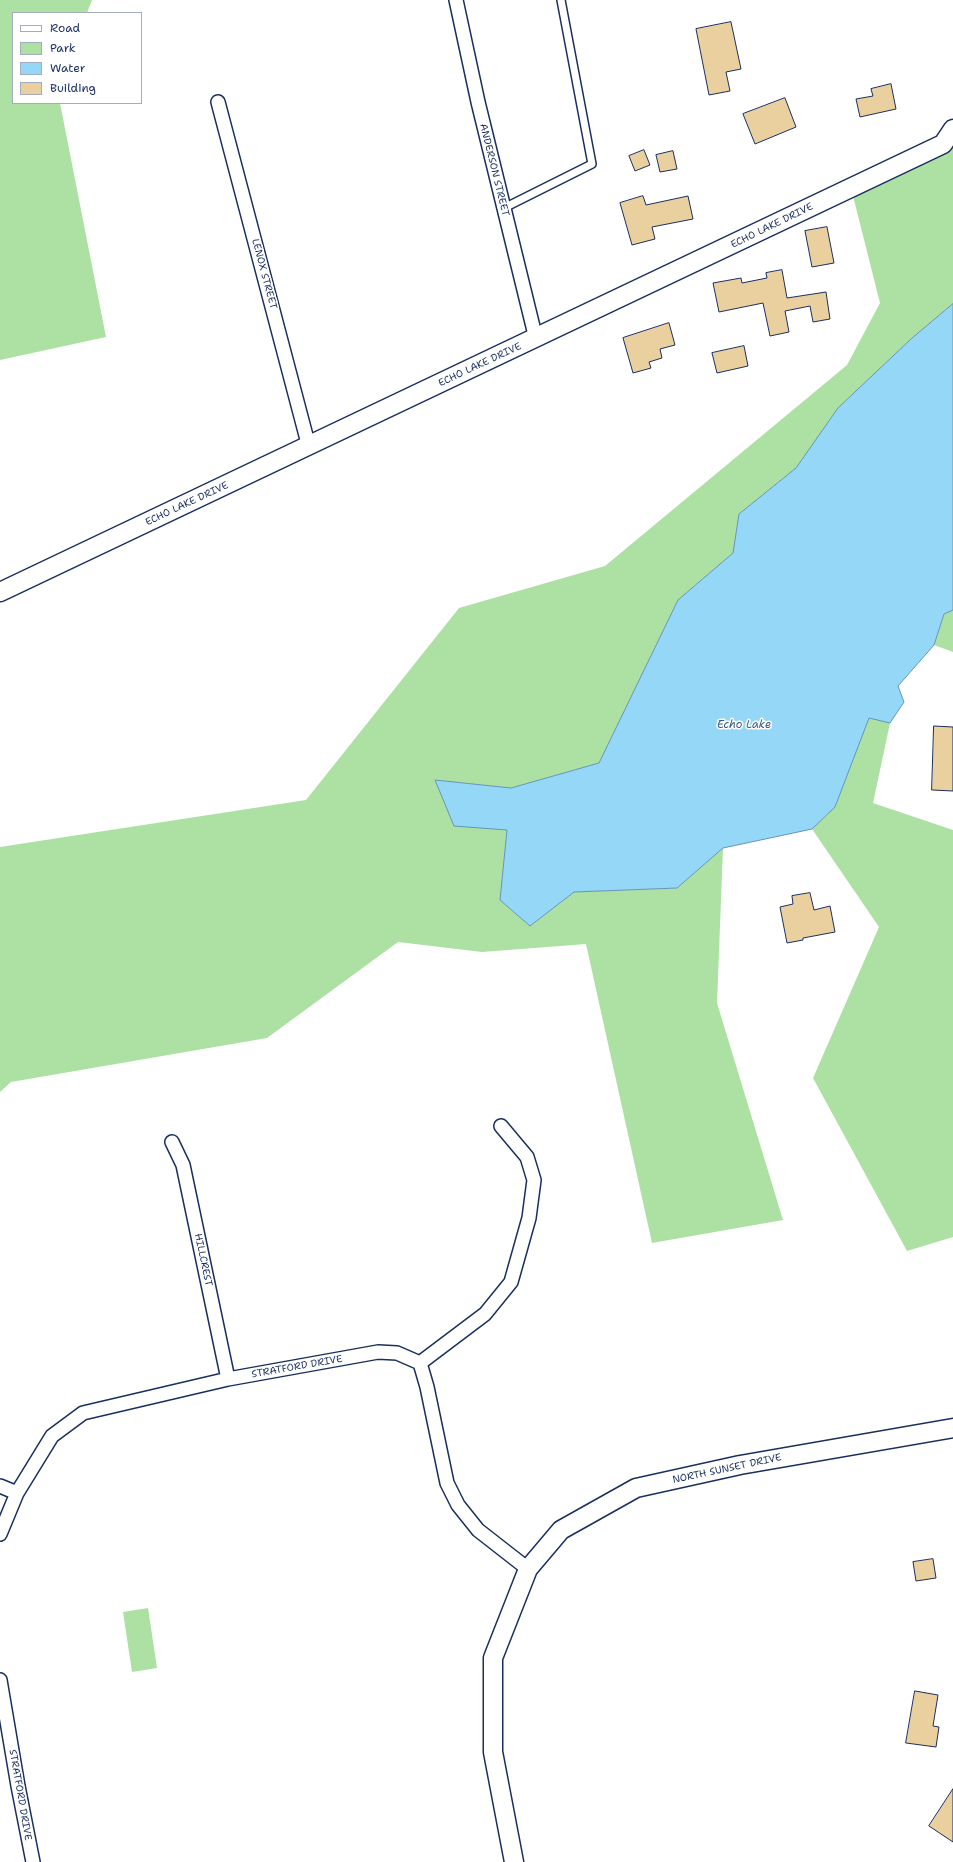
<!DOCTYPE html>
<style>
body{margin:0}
#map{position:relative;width:953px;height:1862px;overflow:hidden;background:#fff;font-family:"Shantell Sans",sans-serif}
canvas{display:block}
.legend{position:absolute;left:12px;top:12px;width:130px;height:92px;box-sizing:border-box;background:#fff;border:1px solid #a4acbf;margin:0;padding:5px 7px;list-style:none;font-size:12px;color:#1b2f5e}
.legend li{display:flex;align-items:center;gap:8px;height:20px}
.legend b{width:20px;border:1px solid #a4acbf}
</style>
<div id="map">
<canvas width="953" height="1862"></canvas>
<ul class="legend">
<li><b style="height:5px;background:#fff"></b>Road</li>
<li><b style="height:11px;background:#ade1a3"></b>Park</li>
<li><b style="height:11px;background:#95d7f6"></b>Water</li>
<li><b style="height:11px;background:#ead09f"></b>Building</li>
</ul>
</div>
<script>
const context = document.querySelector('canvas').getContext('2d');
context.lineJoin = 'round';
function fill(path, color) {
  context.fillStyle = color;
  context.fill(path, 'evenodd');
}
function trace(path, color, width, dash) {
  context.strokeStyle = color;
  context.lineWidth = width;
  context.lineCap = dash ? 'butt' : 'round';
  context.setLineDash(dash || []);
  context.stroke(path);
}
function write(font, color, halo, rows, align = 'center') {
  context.font = font + ' "Shantell Sans",sans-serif';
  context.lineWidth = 3;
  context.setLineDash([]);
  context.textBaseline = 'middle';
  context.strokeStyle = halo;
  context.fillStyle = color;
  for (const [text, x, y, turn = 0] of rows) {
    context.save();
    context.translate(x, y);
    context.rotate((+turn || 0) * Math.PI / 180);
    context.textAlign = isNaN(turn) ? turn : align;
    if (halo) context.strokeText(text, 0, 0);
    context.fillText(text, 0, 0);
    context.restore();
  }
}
const green = new Path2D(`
 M0,0H92L87,13H13V103H60L106,337L0,360Z
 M953,129V304L911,339L838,408L796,468L739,514L733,553L678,600L599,763L511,788L435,780L454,825L507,830L500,900L530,926L574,892L677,888L723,848L717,1003L783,1220L652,1243L586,944L482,952L398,942L267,1038L11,1082L0,1092V847L306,800L459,608L605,566L847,365L880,303L851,188Z
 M953,610V652L934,645L944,614Z
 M869,717L890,723L873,803L953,830V1237L907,1251L813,1078L879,927L812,829L835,807Z
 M148,1608L157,1668L132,1672L123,1612Z`);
const water = new Path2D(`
 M953,304V610L944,614L934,645L898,686L904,702L890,723L869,718L835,807L812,829L723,848L677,888L574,892L530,926L500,900L507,830L454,826L435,780L511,788L599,763L678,600L733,553L739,514L796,468L838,408L911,339Z`);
const building = new Path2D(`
 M731,22L741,69L726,72L730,91L709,95L696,29Z
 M891,84L896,109L860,117L856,99L873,96L871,89Z
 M785,98L796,127L755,144L743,114Z
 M644,150L650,165L635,171L629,156Z
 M673,151L677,169L660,172L656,155Z
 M643,196L646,205L688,196L693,219L652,227L655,239L632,245L620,203Z
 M827,227L834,263L812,267L805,231Z
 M782,270L787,298L826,292L830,319L813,322L810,306L785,311L789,332L770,336L763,303L719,312L713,283L741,278L742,283L767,278L766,273Z
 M669,323L675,345L660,349L662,358L649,362L651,368L633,373L623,338Z
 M744,346L748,366L717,373L712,353Z
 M934,726L953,727V791L932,790Z
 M810,893L814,910L830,906L835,932L803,938V940L787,943L780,907L793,904L792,896Z
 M933,1559L936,1578L916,1581L913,1562Z
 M915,1691L938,1695L933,1726L939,1727L936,1747L906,1743Z
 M953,1789V1842L929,1826Z`);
const lane = new Path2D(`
 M504,208L592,164L561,0`);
const street = new Path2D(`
 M456,0L478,102L536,339
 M218,102L309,447
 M172,1142L183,1165L228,1379
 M420,1363L485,1314L511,1282L529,1218L534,1180L527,1157L501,1126
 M0,1486L17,1493
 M0,1534L17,1493L52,1436L83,1413L228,1379L378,1352L397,1353L420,1363L427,1387L447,1483L458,1505L478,1530L528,1569
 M0,1680L18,1786L33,1862`);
const secondary = new Path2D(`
 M0,592L943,144L953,129
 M514,1862L493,1752V1658L528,1569L561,1530L636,1488L740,1465L953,1428`);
const streetNames = [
 ["ANDERSON STREET",494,170,76],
 ["ECHO LAKE DRIVE",772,226,-26],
 ["LENOX STREET",264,274,75],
 ["ECHO LAKE DRIVE",480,365,-25],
 ["ECHO LAKE DRIVE",187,504,-25],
 ["HILLCREST",203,1260,78],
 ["STRATFORD DRIVE",297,1367,-10],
 ["NORTH SUNSET DRIVE",727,1469,-12],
 ["STRATFORD DRIVE",20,1795,80]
];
const waterNames = [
 ["Echo Lake",744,725]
];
fill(green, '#ade1a3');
fill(water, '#95d7f6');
trace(water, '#6494b9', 1);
fill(building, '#ead09f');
trace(building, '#1b2f5e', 1);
trace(lane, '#1b2f5e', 10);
trace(street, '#1b2f5e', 16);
trace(secondary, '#1b2f5e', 21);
trace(lane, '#fff', 7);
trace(street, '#fff', 13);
trace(secondary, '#fff', 18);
write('10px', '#1b2f5e', '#fff', streetNames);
write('italic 11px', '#3a5984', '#fff', waterNames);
</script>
